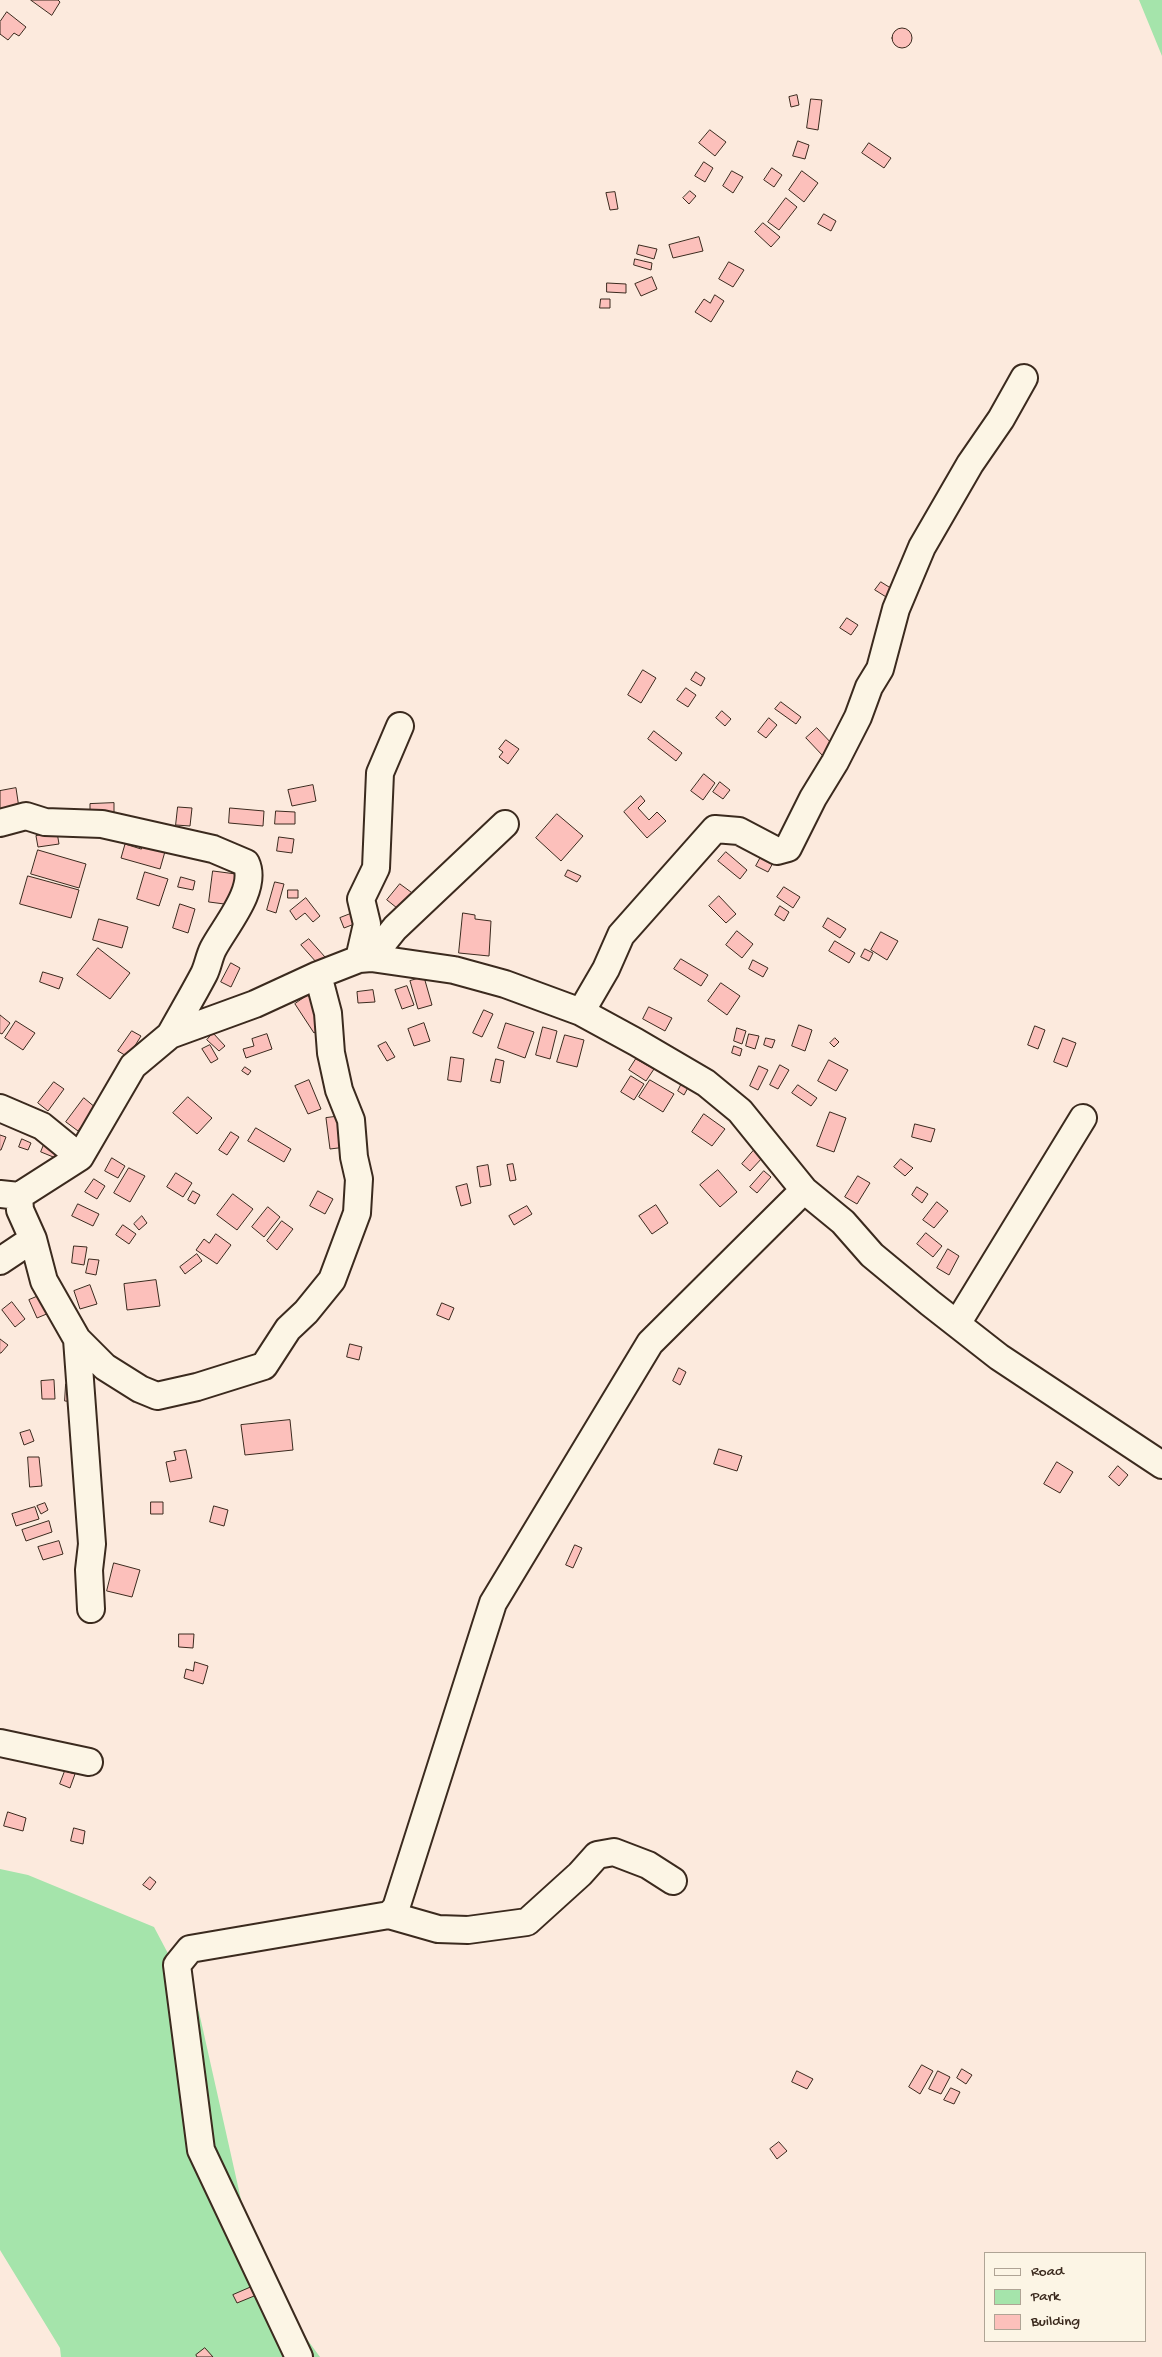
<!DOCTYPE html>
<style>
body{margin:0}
#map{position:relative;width:1162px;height:2357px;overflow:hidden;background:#fceadd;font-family:"Gochi Hand",sans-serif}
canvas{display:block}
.legend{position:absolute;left:984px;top:2252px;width:162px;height:90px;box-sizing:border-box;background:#fcf5e5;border:1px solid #afa495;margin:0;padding:6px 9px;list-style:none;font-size:15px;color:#3b2a1e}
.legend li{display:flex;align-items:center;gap:10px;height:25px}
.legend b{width:25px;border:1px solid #afa495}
</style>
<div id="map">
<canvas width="1162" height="2357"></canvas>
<ul class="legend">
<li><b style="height:6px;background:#fcf5e5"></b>Road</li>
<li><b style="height:14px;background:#a5e4ab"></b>Park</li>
<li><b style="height:14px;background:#fcc0bb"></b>Building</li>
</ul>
</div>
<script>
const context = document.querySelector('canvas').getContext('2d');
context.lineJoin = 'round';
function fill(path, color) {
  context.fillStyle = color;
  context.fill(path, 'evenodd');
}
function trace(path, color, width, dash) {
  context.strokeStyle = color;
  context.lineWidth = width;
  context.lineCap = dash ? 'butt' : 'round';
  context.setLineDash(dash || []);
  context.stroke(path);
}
const green = new Path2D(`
 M1139,0H1162V56Z
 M0,1869L28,1875L154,1927L199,2012L257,2271L320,2357H61L60,2348L0,2250Z`);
const building = new Path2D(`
 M31,0H58L60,2L52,15Z
 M7,12L26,27L19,36L14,33L8,40L0,34V22Z
 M892 38a10 10 0 1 1 20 0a10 10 0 1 1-20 0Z
 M797,95L799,105L791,107L789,97Z
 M811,99L822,100L818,130L807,128Z
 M710,130L726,142L715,156L699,143Z
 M798,141L809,145L805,159L793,156Z
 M869,143L891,158L884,168L862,153Z
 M704,162L713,168L705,182L695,176Z
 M772,168L782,175L774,187L764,180Z
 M732,171L743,177L733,193L723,186Z
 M802,171L818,183L804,202L789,190Z
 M690,191L696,196L689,204L683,198Z
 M615,192L618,209L610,210L606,193Z
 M786,198L797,207L779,230L768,222Z
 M824,214L836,221L831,231L818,224Z
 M763,223L780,237L771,247L755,232Z
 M699,237L703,251L673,258L669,245Z
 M639,245L657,249L654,259L637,254Z
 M635,259L652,263L651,270L634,265Z
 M729,262L744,270L733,287L719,279Z
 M652,277L657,289L641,296L635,284Z
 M607,283L626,284V293L607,292Z
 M715,295L724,301L711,322L695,312L704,299L710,303Z
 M601,299H610V308H600Z
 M881,582L897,592L891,600L875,590Z
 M847,618L858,625L851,635L840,628Z
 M643,670L656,678L641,703L628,695Z
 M696,672L705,678L701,686L691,680Z
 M686,688L696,695L688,707L677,700Z
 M781,702L801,717L796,724L775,709Z
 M722,711L731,719L725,726L716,718Z
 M769,718L777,725L766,738L758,732Z
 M817,728L834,746L823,756L806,738Z
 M654,731L682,753L676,761L648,739Z
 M506,740L519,749L508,764L499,757L503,752L499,749Z
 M704,774L715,783L703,800L691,791Z
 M720,782L730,790L723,799L713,792Z
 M313,785L316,801L292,806L288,790Z
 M16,788L19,808L0,811V791Z
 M641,796L645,801L638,808L649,820L657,812L666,821L647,838L624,812Z
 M114,803V817H90V804Z
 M178,807L192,808L190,826L176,825Z
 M230,808L264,811L263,826L229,823Z
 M276,811L295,812V824H275Z
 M557,814L583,836L561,861L536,838Z
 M57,832L59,844L38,847L36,836Z
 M279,837L294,839L292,853L277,851Z
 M143,842L166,848L160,869L121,858L125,844L141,849Z
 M38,850L86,864L79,888L31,874Z
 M726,852L747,870L740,879L718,861Z
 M762,855L774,861L768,872L756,866Z
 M568,870L581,876L577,882L565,876Z
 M213,871L236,874L232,905L209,902Z
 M145,872L168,879L159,906L137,899Z
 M28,876L79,890L71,918L20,904Z
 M181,877L195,881L193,890L178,887Z
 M275,882L284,884L276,913L267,910Z
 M400,884L415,895L402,912L387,900Z
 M784,887L800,897L793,908L777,897Z
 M288,890H298V898H288Z
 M719,896L736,914L726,923L709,906Z
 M306,898L320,916L313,922L305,913L296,920L290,911Z
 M180,904L195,909L188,933L173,928Z
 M780,906L789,912L784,921L775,915Z
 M358,911L362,921L344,928L340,918Z
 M463,913L475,915V919L491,921L489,956L459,953Z
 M828,918L846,929L840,938L823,927Z
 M99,919L128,927L122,948L93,940Z
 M737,931L753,944L742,958L726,945Z
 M881,932L898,941L887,960L871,950Z
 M309,939L325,957L317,963L301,945Z
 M835,941L855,953L849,963L829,951Z
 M98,948L130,973L110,999L77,975Z
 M865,949L873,953L869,961L861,957Z
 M681,959L708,975L701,986L674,969Z
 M753,960L768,968L763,977L749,969Z
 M231,963L240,968L231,987L221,982Z
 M43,972L63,978L59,989L40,982Z
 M424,977L432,1005L418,1009L410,981Z
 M721,983L740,996L727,1015L708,1001Z
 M407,986L414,1005L402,1009L395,990Z
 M373,990L375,1002L358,1003L357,992Z
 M308,995L327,1024L314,1033L295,1004Z
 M649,1007L672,1018L665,1031L643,1019Z
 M484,1010L493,1014L482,1037L473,1033Z
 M0,1015L10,1023L2,1034L0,1033Z
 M16,1021L35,1033L23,1050L5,1038Z
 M424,1023L430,1041L414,1046L408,1029Z
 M506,1023L534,1032L525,1058L498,1048Z
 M799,1025L812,1030L805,1051L792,1046Z
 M1035,1026L1045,1030L1038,1049L1028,1045Z
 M543,1027L557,1031L550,1059L536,1055Z
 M737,1028L746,1031L742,1044L734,1041Z
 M132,1031L141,1036L128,1057L118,1051Z
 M213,1033L225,1046L219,1051L207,1040Z
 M267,1034L272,1049L246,1058L243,1049L254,1046L252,1039Z
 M749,1034L759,1036L755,1049L746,1046Z
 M565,1035L584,1040L577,1067L557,1062Z
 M766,1038L775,1040L772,1048L764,1045Z
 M835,1038L839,1042L834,1047L830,1043Z
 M1063,1038L1076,1043L1067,1067L1054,1062Z
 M386,1042L395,1057L387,1061L378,1046Z
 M210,1045L218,1059L211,1063L202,1049Z
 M734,1046L742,1049L740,1056L732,1053Z
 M451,1057L464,1059L461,1082L448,1080Z
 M496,1059L504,1061L500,1083L491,1081Z
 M636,1059L654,1069L646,1081L629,1070Z
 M829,1060L848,1070L836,1091L818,1081Z
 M780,1065L789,1070L778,1089L770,1085Z
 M759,1066L768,1070L758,1090L750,1086Z
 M245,1067L251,1071L248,1075L242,1071Z
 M631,1076L644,1084L634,1100L621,1092Z
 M684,1079L691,1082L684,1095L678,1091Z
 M309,1080L321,1109L308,1114L295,1086Z
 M650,1080L674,1094L663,1112L639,1097Z
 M54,1082L64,1089L48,1111L38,1103Z
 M798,1085L817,1098L811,1106L792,1093Z
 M188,1097L212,1118L197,1134L173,1113Z
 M84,1098L96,1108L78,1131L66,1122Z
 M830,1112L846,1118L834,1152L817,1146Z
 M704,1114L725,1129L712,1146L692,1132Z
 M342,1116L346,1147L330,1149L326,1118Z
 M915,1124L935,1129L931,1142L912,1137Z
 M256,1128L291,1149L284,1162L248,1141Z
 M231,1132L239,1137L227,1155L219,1150Z
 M0,1135L6,1137L1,1150H0Z
 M22,1139L31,1143L28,1150L19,1147Z
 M45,1142L68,1163L41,1152Z
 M755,1149L763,1157L750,1171L742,1164Z
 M112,1158L125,1166L118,1178L105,1171Z
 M901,1159L913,1168L905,1176L894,1167Z
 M513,1164L516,1180L510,1181L507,1165Z
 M488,1165L491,1185L480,1187L477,1167Z
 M129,1168L145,1176L130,1202L114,1193Z
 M718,1170L737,1192L720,1207L700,1185Z
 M764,1171L771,1177L757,1193L750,1187Z
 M176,1173L192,1183L183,1197L167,1187Z
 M858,1176L870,1183L857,1204L845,1197Z
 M94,1179L105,1186L97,1199L85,1192Z
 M467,1184L471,1203L461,1206L456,1187Z
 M917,1187L928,1194L922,1203L912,1195Z
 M193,1191L200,1195L195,1204L188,1200Z
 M318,1191L333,1199L325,1214L310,1206Z
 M233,1194L253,1209L237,1230L217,1215Z
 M937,1202L948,1211L934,1228L923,1220Z
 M78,1204L99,1214L93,1226L72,1216Z
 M656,1205L668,1223L652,1234L639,1216Z
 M527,1206L532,1214L514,1225L509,1216Z
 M268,1207L280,1217L264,1237L252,1227Z
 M142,1216L147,1223L139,1230L134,1224Z
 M282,1221L293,1229L277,1250L267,1241Z
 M123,1225L136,1234L129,1244L116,1235Z
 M926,1233L942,1246L933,1257L917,1244Z
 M216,1234L231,1245L217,1264L196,1250L204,1239L209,1243Z
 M74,1246L87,1247L84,1265L72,1263Z
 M948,1249L959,1256L949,1275L937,1268Z
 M197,1254L202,1261L185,1274L180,1267Z
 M89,1259L99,1260L96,1275L86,1273Z
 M156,1280L160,1306L127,1310L124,1284Z
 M90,1285L97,1304L80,1309L74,1291Z
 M41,1295L49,1313L37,1318L29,1300Z
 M12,1302L25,1319L15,1327L2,1310Z
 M442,1303L454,1308L449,1320L437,1315Z
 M0,1339L8,1345L1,1353H0Z
 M350,1344L362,1347L359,1360L347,1357Z
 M679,1368L686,1372L680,1385L673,1381Z
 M54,1380L55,1399H42L41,1381Z
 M66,1384L79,1385L77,1402L65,1401Z
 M290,1420L293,1450L245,1455L241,1425Z
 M30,1430L34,1441L24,1445L20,1433Z
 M719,1449L742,1456L737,1471L714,1464Z
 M186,1450L192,1478L170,1482L166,1462L176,1460L174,1452Z
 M28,1457H39L42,1486L30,1487Z
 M1057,1462L1073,1472L1060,1493L1044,1484Z
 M1118,1466L1128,1475L1119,1486L1109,1477Z
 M151,1502H163V1514H151Z
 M45,1503L48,1510L41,1514L37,1506Z
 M214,1506L228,1510L224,1526L210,1522Z
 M35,1507L39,1519L16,1526L12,1514Z
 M49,1521L52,1532L26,1541L22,1530Z
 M59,1541L63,1554L43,1560L38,1547Z
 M575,1545L582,1548L573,1568L566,1565Z
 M114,1563L140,1570L132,1597L107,1591Z
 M179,1634H194L193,1648L179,1647Z
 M195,1662L208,1666L203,1684L184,1678L186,1669L193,1671Z
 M65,1771L75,1774L70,1788L60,1784Z
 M8,1812L26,1818L23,1831L4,1826Z
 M74,1828L85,1831L83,1844L71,1841Z
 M150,1877L156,1882L150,1890L143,1885Z
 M922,2065L933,2071L920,2094L909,2087Z
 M962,2069L972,2075L966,2084L957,2078Z
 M797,2071L813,2079L807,2089L792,2082Z
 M938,2071L950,2077L941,2094L929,2089Z
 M951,2088L960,2092L954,2104L944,2100Z
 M779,2142L787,2151L777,2159L770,2149Z
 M256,2285L259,2294L237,2303L233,2295Z
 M205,2348L213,2357H197L196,2355Z`);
const minor = new Path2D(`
 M0,823L26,816L45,822L102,824L213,849L246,863C258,889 225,926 213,949C209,957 208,966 204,974C193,995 181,1015 170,1035
 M371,958L395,928L505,824
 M359,959L367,924L361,899L376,868L380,773L400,726
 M581,1012L606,969L621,935L715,829L739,831L777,851L788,848L813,798L835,762L858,717L869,687L880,669L896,609L922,547L970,464L1001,419L1024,378
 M0,1108L42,1126L80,1157
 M0,1194L19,1196L80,1157L133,1066L170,1035L255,1004L318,975L359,959L371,958L454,970L505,984L581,1012L636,1042L706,1083L740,1111L804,1190L843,1222L872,1255L930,1303L999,1357L1162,1465
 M33,1239L44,1281L77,1339L105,1367L140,1389L157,1396L197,1387L264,1366L288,1329L306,1312L332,1280L357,1213L359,1179L354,1157L351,1120L339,1090L331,1053L328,1013L318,975
 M0,1261L33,1239L20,1210L19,1196
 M957,1324L1083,1118
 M77,1339L92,1544L89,1570L91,1609
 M0,1743L89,1762
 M389,1915L396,1908L493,1603L650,1343L804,1190
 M299,2357L201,2150L177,1965L190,1949L389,1915L438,1929L468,1930L527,1922L580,1874L597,1855L614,1852L648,1865L673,1881`);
fill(green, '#a5e4ab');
fill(building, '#fcc0bb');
trace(building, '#3b2a1e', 1);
trace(minor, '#3b2a1e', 30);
trace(minor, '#fcf5e5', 26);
</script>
